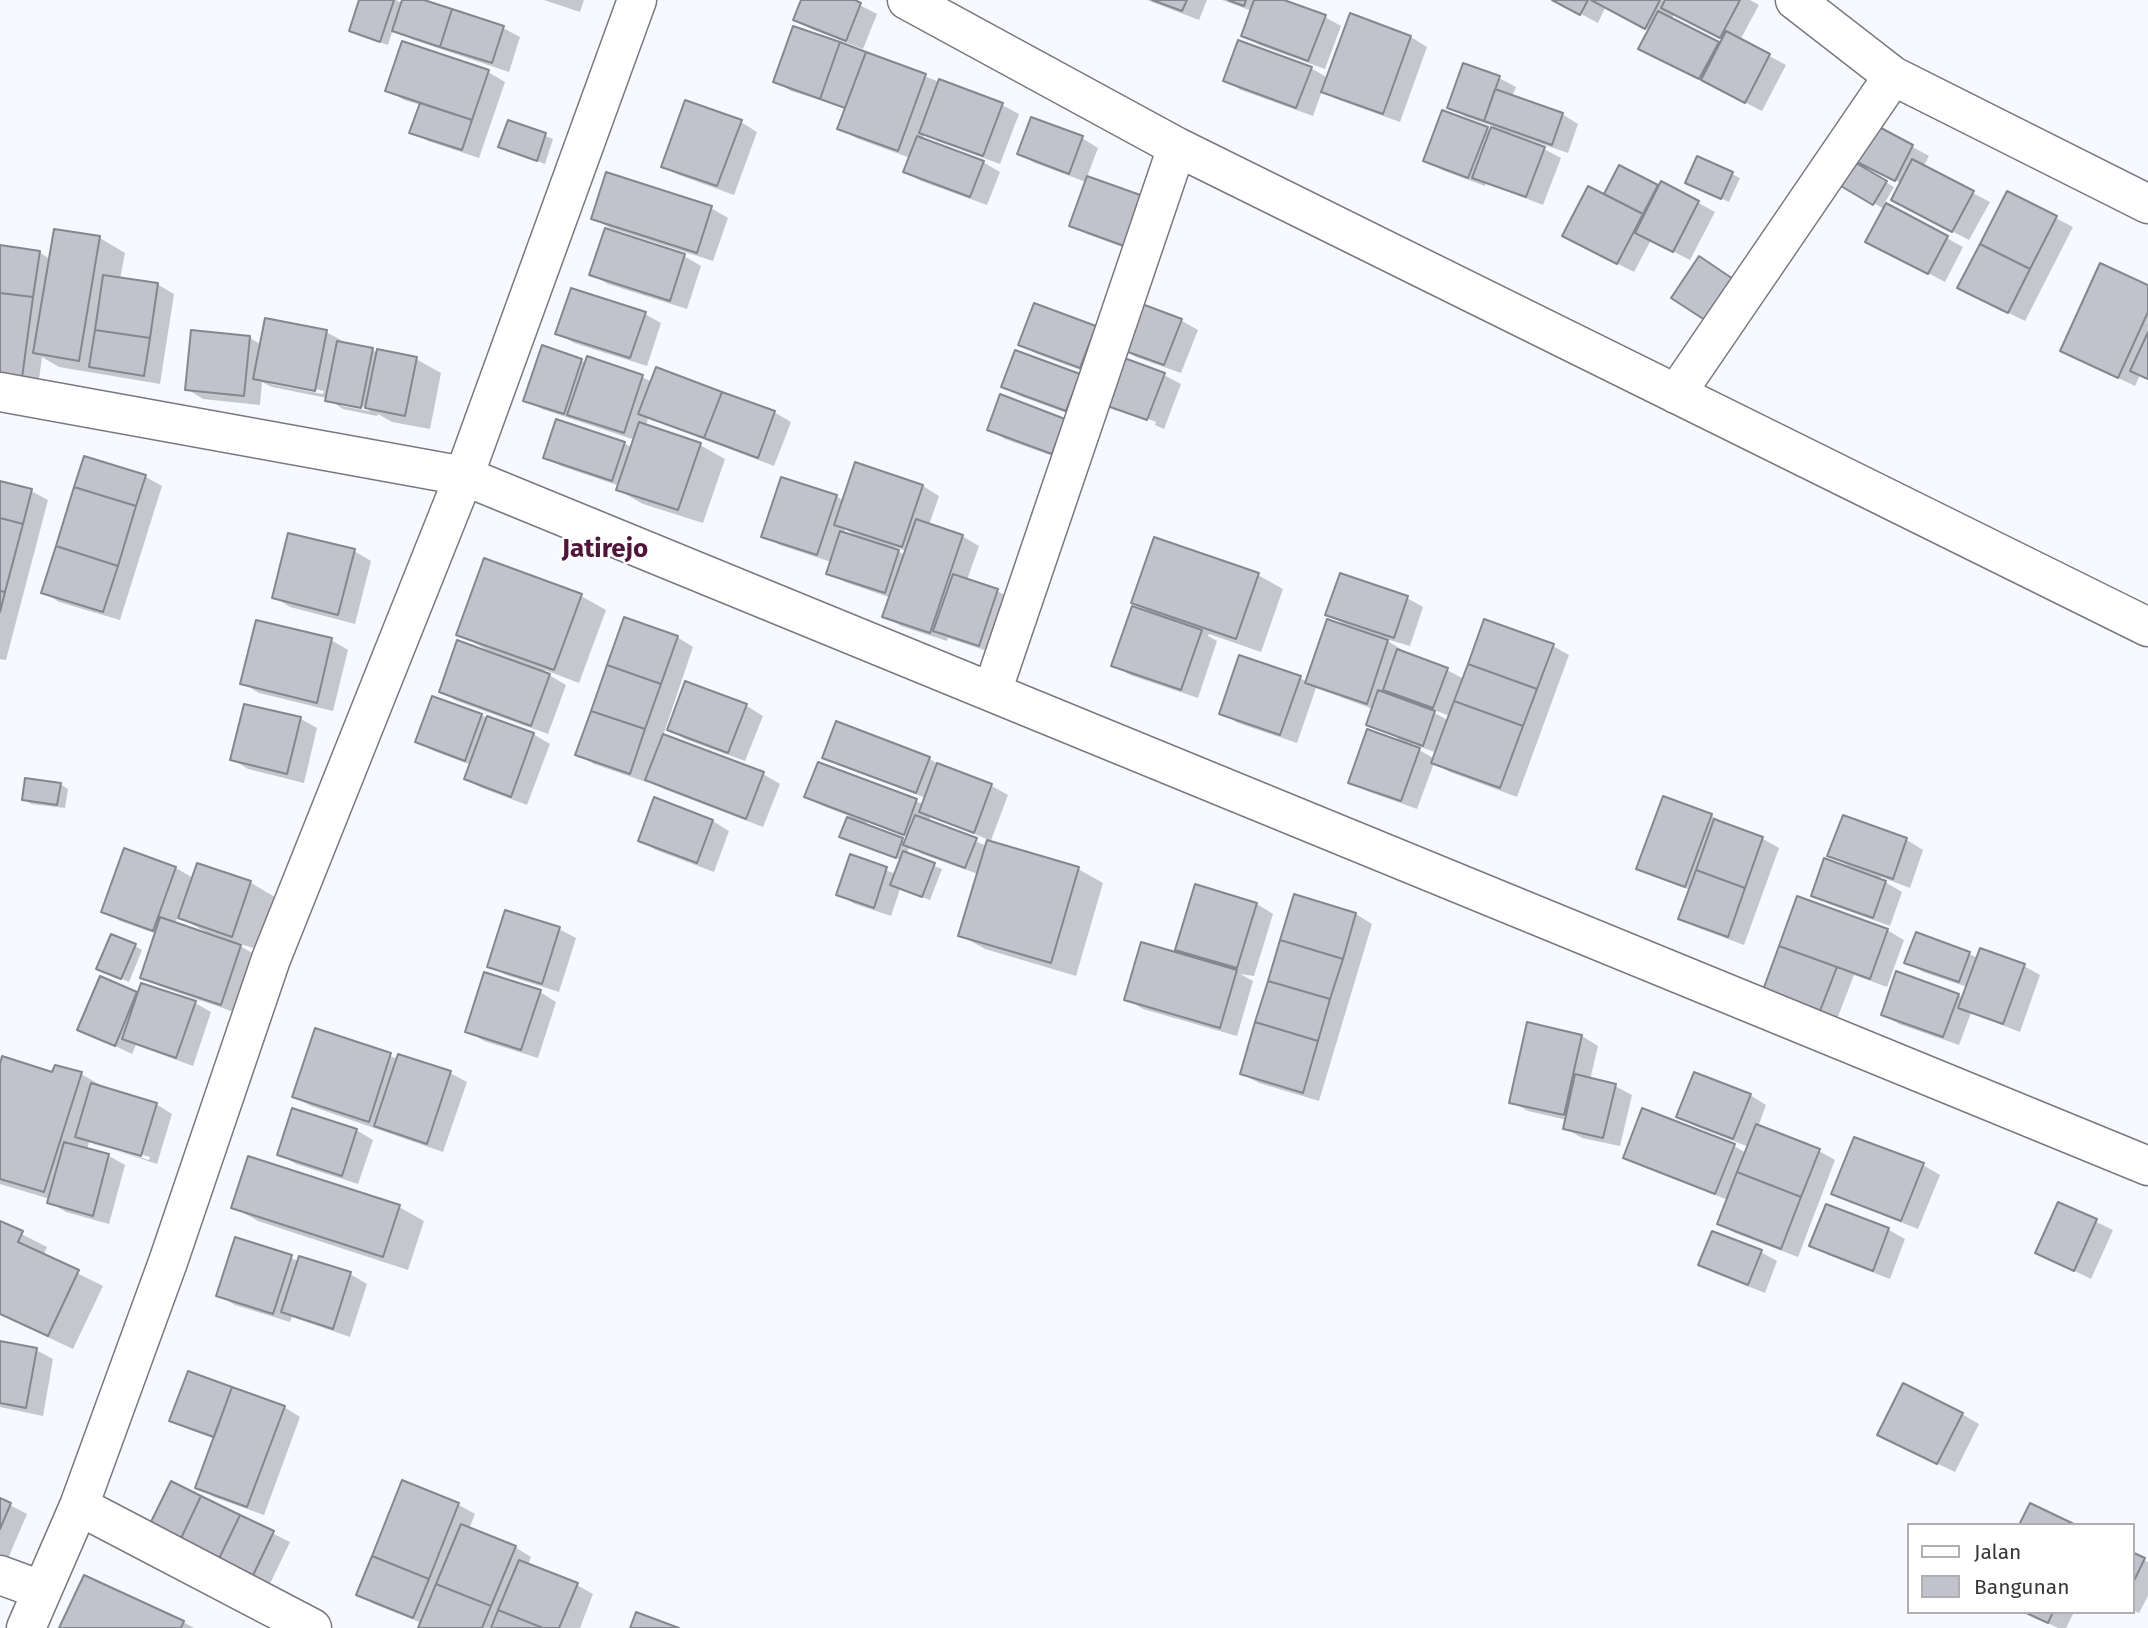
<!DOCTYPE html>
<style>
body{margin:0}
#map{position:relative;width:2148px;height:1628px;overflow:hidden;background:#f8f9ff;font-family:"Fira Sans",sans-serif}
canvas{display:block}
.legend{position:absolute;left:1907px;top:1523px;width:228px;height:91px;box-sizing:border-box;background:#fff;border:2px solid #afafb1;margin:0;padding:9px 12px;list-style:none;font-size:21px;color:#37373b}
.legend li{display:flex;align-items:center;gap:14px;height:35px}
.legend b{width:35px;border:2px solid #afafb1}
</style>
<div id="map">
<canvas width="2148" height="1628"></canvas>
<ul class="legend">
<li><b style="height:9px;background:#fff"></b>Jalan</li>
<li><b style="height:19px;background:#c1c2cb"></b>Bangunan</li>
</ul>
</div>
<script>
const context = document.querySelector('canvas').getContext('2d');
context.lineJoin = 'round';
function fill(path, color) {
  context.fillStyle = color;
  context.fill(path, 'evenodd');
}
function trace(path, color, width, dash) {
  context.strokeStyle = color;
  context.lineWidth = width;
  context.lineCap = dash ? 'butt' : 'round';
  context.setLineDash(dash || []);
  context.stroke(path);
}
function write(font, color, halo, rows, align = 'center') {
  context.font = font + ' "Fira Sans",sans-serif';
  context.lineWidth = 5;
  context.setLineDash([]);
  context.textBaseline = 'middle';
  context.strokeStyle = halo;
  context.fillStyle = color;
  for (const [text, x, y, turn = 0] of rows) {
    context.save();
    context.translate(x, y);
    context.rotate((+turn || 0) * Math.PI / 180);
    context.textAlign = isNaN(turn) ? turn : align;
    if (halo) context.strokeText(text, 0, 0);
    context.fillText(text, 0, 0);
    context.restore();
  }
}
const shadow = new Path2D(`
 M361,0H396L403,4L404,0H418L503,28L520,37L509,72L411,39L393,29L388,45L358,35L351,31Z
 M544,0H584L580,12Z
 M802,0H850L877,14L863,49L811,29L795,20Z
 M1147,0H1207L1199,20Z
 M1222,0H1279L1325,17L1341,26L1325,69L1259,45L1243,35L1252,11Z
 M1555,0H1750L1759,5L1740,40L1786,65L1762,111L1657,57L1650,30L1605,8L1598,23ZM1674,14L1724,40L1721,45L1671,20Z
 M1351,15L1411,37L1427,47L1400,122L1339,100L1322,91L1313,116L1241,90L1225,81L1311,68L1328,78Z
 M794,28L1002,105L1019,114L1000,164L937,141L924,134L922,140L983,162L1000,172L987,205L921,181L905,172L910,158L856,138L840,129L847,108L791,91L775,81Z
 M488,72L505,82L479,158L428,141L412,132L421,105L404,100L387,90Z
 M1499,78L1516,87L1512,97L1562,114L1578,124L1568,153L1510,133L1509,136L1544,149L1561,158L1543,205L1486,183L1485,186L1442,170L1425,160L1487,128L1491,131L1493,126L1466,117L1449,108Z
 M509,122L553,139L545,164L508,150Z
 M741,122L757,132L734,195L679,175L663,166Z
 M1869,123L1929,156L1923,167L1990,202L1969,240L1909,209L1901,183L1868,166Z
 M1082,138L1098,148L1087,177L1144,255L1087,234L1071,225L1086,182L1035,163L1019,154Z
 M1843,157L1894,187L1884,204L1963,247L1945,282L1884,250V209L1831,178Z
 M1620,168L1659,188L1662,183L1715,212L1690,260L1651,240L1634,272L1581,245Z
 M608,174L711,208L728,218L713,261L610,228L593,218Z
 M1732,174L1740,178L1729,202L1695,186Z
 M2007,193L2073,227L2025,321L1976,297Z
 M606,230L684,256L701,266L687,309L608,284L591,274Z
 M55,231L100,238L125,253L120,279L157,284L174,294L160,384L59,367L42,357L38,386L0,381V247L39,252L50,259Z
 M2148,287V379L2140,375L2135,386L2062,351Z
 M1135,304L1182,321L1198,330L1181,373L1136,357L1119,347Z
 M645,314L661,323L647,366L574,343L557,333Z
 M1095,327L1097,376L1037,354L1020,344Z
 M326,332L343,341L342,344L372,350L378,353L416,359L441,373L430,429L392,422L378,414L377,416L343,409L327,398L272,387L262,382L260,405L203,399L187,389L250,338L262,345ZM271,380L324,391L323,394L271,384ZM342,402L370,408L369,411L342,406Z
 M1117,357L1164,375L1181,384L1164,429L1155,425L1156,422L1116,407V411L1101,402Z
 M581,361L642,377L652,382L774,412L791,422L774,466L648,418L646,426L700,445L725,459L703,523L643,504L618,490L620,486L561,466L545,457L624,443L632,448L635,440L542,409L525,400Z
 M1079,375L1083,419L1020,396L1003,386Z
 M1065,420L1069,462L1005,439L989,429Z
 M85,458L146,477L162,486L120,620L59,602L43,592Z
 M0,483L31,491L48,500L6,660L0,659Z
 M923,486L939,496L929,525L962,536L979,546L967,580L997,591L1014,600L996,654L948,638L947,641L901,626L884,616L891,598L845,582L828,573L831,562L780,545L763,536L836,496L844,501ZM845,529L858,537L857,538L844,534ZM895,547L906,551L905,555L894,549Z
 M354,551L371,561L355,624L290,607L274,597Z
 M1258,575L1283,589L1261,652L1209,634L1208,636L1217,641L1198,698L1130,675L1114,665L1151,613L1133,602Z
 M581,596L606,610L579,683L545,670L544,672L566,685L548,734L457,701L441,692L489,651L458,634Z
 M1407,598L1423,607L1410,646L1383,638L1404,651L1403,653L1447,670L1464,679L1553,646L1569,655L1517,797L1450,772L1434,763L1417,809L1367,791L1350,782L1398,738L1368,724L1373,709L1316,688L1297,743L1238,723L1221,713L1300,678L1307,682L1349,627L1327,614ZM1390,692L1401,699V700L1389,696ZM1434,710L1450,716L1449,721L1433,712ZM1413,744L1437,753L1435,759L1412,746Z
 M677,637L693,647L663,736L763,774L780,784L763,827L664,789L647,780L646,782L594,764L577,754Z
 M331,640L348,650L333,711L259,693L242,683Z
 M686,683L747,706L763,716L745,761L685,739L669,729Z
 M433,698L533,734L550,744L527,805L482,788L466,779L471,765L434,751L417,742Z
 M245,706L301,719L317,728L304,783L248,769L232,759Z
 M837,723L930,759L946,769L992,786L1008,795L990,843L1078,869L1103,883L1076,976L985,949L960,935L978,874L922,854L910,846L906,855L942,869L930,900L900,889L891,916L855,904L838,894L851,857L896,874L901,860L842,836L849,816L823,806L806,797L819,764L923,804L926,798L841,766L824,757ZM931,816L989,840L987,846L929,822ZM867,822L908,838L906,842L865,826Z
 M60,784L68,789L65,808L31,804L24,799Z
 M1664,798L1712,816L1728,826L1763,839L1779,848L1744,945L1696,927L1680,918L1690,890L1655,877L1638,868Z
 M655,800L713,821L729,831L714,872L656,850L640,840Z
 M1844,818L1907,840L1923,850L1910,888L1881,877L1880,879L1902,892L1890,926L1829,904L1813,895L1850,867L1830,856Z
 M125,850L176,868L193,878L198,865L251,883L275,897L257,949L237,943V944L257,956L237,1013L159,986L142,977L157,934L120,921L103,911ZM178,916L209,934L208,935L175,924Z
 M1295,896L1356,914L1372,924L1319,1101L1259,1083L1242,1074Z
 M1257,904L1273,914L1254,976L1240,974L1253,981L1237,1036L1143,1009L1126,999L1189,957L1177,949Z
 M559,929L576,938L559,992L506,975L490,966Z
 M1887,930L1904,940L1887,987L1854,975L1837,1019L1781,998Z
 M135,946L142,950L129,982L98,968Z
 M1969,954L1978,958L2024,966L2040,975L2020,1032L1971,1013L1959,1045L1899,1024L1883,1014L1958,995L1963,998L1967,987L1923,972L1906,962Z
 M101,978L139,994L195,1003L211,1012L193,1066L136,1045L132,1054L80,1029Z
 M540,992L556,1002L538,1058L484,1041L467,1031Z
 M316,1030L398,1059L450,1073L467,1082L443,1152L311,1106L294,1097Z
 M1582,1036L1598,1046L1590,1080L1615,1086L1632,1095L1620,1146L1582,1138L1565,1128L1567,1120L1528,1111L1511,1102ZM1557,1109L1568,1115V1119L1555,1112Z
 M0,1070L81,1074L106,1088L156,1104L172,1114L157,1164L89,1142L87,1150L109,1156L125,1165L109,1224L66,1212L49,1202L50,1199L0,1184ZM93,1140L150,1157L149,1160L93,1144Z
 M1750,1095L1766,1105L1758,1127L1819,1151L1835,1160L1798,1257L1735,1233L1719,1224L1728,1200L1641,1166L1625,1157L1734,1146L1746,1153L1749,1147L1695,1126L1679,1117Z
 M356,1130L373,1140L358,1184L296,1164L279,1154Z
 M1855,1139L1923,1165L1940,1175L1918,1229L1850,1202L1833,1193Z
 M2059,1204L2113,1230L2091,1279L2038,1253Z
 M1827,1206L1889,1230L1905,1239L1890,1279L1828,1255L1811,1245Z
 M233,1207H399L424,1221L408,1270L258,1221Z
 M0,1223L47,1247L43,1256L103,1286L73,1349L0,1315Z
 M236,1239L299,1261L300,1258L350,1274L367,1284L350,1337L292,1317L290,1322L235,1305L218,1295Z
 M1761,1252L1777,1261L1765,1293L1717,1274L1700,1265Z
 M0,1343L36,1350L53,1359L43,1416L0,1407Z
 M284,1407L300,1417L264,1515L214,1497L197,1487L215,1439L188,1429L172,1420Z
 M1962,1414L1979,1424L1955,1472L1896,1444Z
 M403,1482L459,1505L475,1514L469,1529L515,1547L531,1557L528,1565L577,1585L593,1594L580,1628H420L422,1623L374,1604L358,1594Z
 M172,1484L290,1542L265,1594Z
 M0,1500L27,1514L3,1570L0,1568Z
 M2132,1554L2148,1562V1596L2139,1613L2132,1610Z
 M2025,1612H2074L2066,1628H2058Z
 M183,1622L194,1628H61Z`);
const building = new Path2D(`
 M359,0H394L380,42L349,31Z
 M402,0H424L452,9L440,47L392,31Z
 M801,0H855L861,3L846,41L793,20Z
 M1152,0H1187L1182,11Z
 M1228,0H1246L1244,6Z
 M1254,0H1284L1326,15L1308,61L1241,36Z
 M1552,0H1588L1580,15Z
 M1591,0H1660L1645,29Z
 M1665,0H1740L1720,38L1661,8Z
 M452,9L504,26L492,63L440,47Z
 M1658,11L1719,42L1699,79L1638,49Z
 M1350,13L1411,36L1383,114L1321,92Z
 M793,26L840,42L820,99L773,82Z
 M1726,31L1770,54L1745,103L1701,80Z
 M1238,40L1312,67L1296,108L1223,81Z
 M402,41L489,70L472,120L385,91Z
 M840,42L866,52L845,108L820,99Z
 M866,52L926,74L898,151L837,129Z
 M1463,63L1500,76L1484,121L1447,108Z
 M939,79L1003,103L983,156L919,133Z
 M1495,89L1563,113L1552,145L1484,121Z
 M685,100L742,120L717,186L661,167Z
 M420,103L472,120L462,150L409,133Z
 M1442,110L1488,127L1468,178L1423,161Z
 M1031,117L1083,136L1069,174L1017,154Z
 M508,120L546,133L537,161L498,147Z
 M1868,121L1913,145L1895,181L1849,158Z
 M1491,127L1545,147L1526,197L1472,178Z
 M917,136L984,161L970,197L903,172Z
 M1842,155L1887,181L1873,205L1829,179Z
 M1697,156L1733,172L1721,199L1685,183Z
 M1912,159L1974,191L1952,232L1891,200Z
 M1619,165L1658,185L1643,214L1604,194Z
 M606,172L712,206L697,253L591,219Z
 M1087,176L1146,197L1127,247L1069,226Z
 M1661,181L1699,201L1673,252L1635,233Z
 M1588,186L1643,214L1617,264L1562,236Z
 M2007,191L2057,216L2030,269L1980,244Z
 M1886,203L1948,236L1928,274L1865,242Z
 M605,228L685,254L670,301L589,275Z
 M54,229L100,236L79,361L33,353Z
 M1980,244L2030,269L2008,313L1957,288Z
 M0,245L40,251L33,297L0,293Z
 M1699,256L1742,285L1714,326L1671,298Z
 M2100,263L2148,285V312L2118,378L2060,351Z
 M103,275L158,283L150,338L95,330Z
 M571,288L646,312L630,358L555,334Z
 M0,293L33,297L22,378L0,375Z
 M1134,301L1182,319L1164,365L1117,348Z
 M1034,303L1096,326L1080,368L1018,345Z
 M265,318L327,330L315,391L253,379Z
 M95,330L150,338L144,376L89,367Z
 M191,330L250,336L244,396L185,390Z
 M2148,332V379L2130,371Z
 M337,341L373,348L361,408L325,401Z
 M542,345L582,359L564,414L523,401Z
 M377,349L417,357L405,416L365,408Z
 M1015,350L1080,374L1066,411L1001,387Z
 M1116,355L1165,373L1147,420L1099,403Z
 M587,356L643,375L624,433L567,415Z
 M656,367L722,392L704,438L638,414Z
 M722,392L775,411L758,458L704,438Z
 M1000,394L1065,419L1052,454L987,430Z
 M556,419L625,442L612,481L543,458Z
 M639,422L701,443L678,510L616,490Z
 M84,456L146,475L136,506L74,487Z
 M855,462L923,485L902,547L834,525Z
 M781,477L837,495L817,555L761,537Z
 M0,481L32,489L23,524L0,518Z
 M74,487L136,506L118,566L56,546Z
 M0,518L23,524L5,592L0,591Z
 M916,519L963,535L930,633L882,617Z
 M840,531L899,550L885,593L826,574Z
 M288,533L355,549L338,615L272,598Z
 M1154,537L1259,573L1236,639L1131,603Z
 M56,546L118,566L103,612L41,593Z
 M484,558L582,594L554,670L456,635Z
 M1340,573L1408,596L1394,638L1325,615Z
 M953,574L998,589L979,646L933,631Z
 M0,591L5,592L0,612Z
 M1132,606L1202,630L1181,690L1111,666Z
 M624,617L678,636L661,684L607,665Z
 M1327,619L1388,640L1367,704L1305,683Z
 M1484,619L1554,644L1537,689L1468,664Z
 M256,620L332,638L317,703L240,684Z
 M457,640L550,674L531,726L439,692Z
 M1397,649L1448,668L1433,708L1383,690Z
 M1239,655L1301,676L1280,735L1219,714Z
 M1468,664L1537,689L1523,726L1454,701Z
 M607,665L661,684L645,729L591,711Z
 M685,681L747,704L728,753L667,730Z
 M1378,690L1435,711L1423,746L1366,725Z
 M432,696L482,714L465,761L415,742Z
 M1454,701L1523,726L1500,788L1431,763Z
 M244,704L301,717L287,774L230,760Z
 M591,711L645,729L630,774L575,755Z
 M487,716L534,733L511,797L464,779Z
 M836,721L930,757L916,793L822,758Z
 M1367,729L1420,748L1401,801L1348,783Z
 M663,734L764,772L746,819L645,780Z
 M818,762L917,799L904,835L804,797Z
 M937,763L992,784L974,833L919,812Z
 M25,778L61,783L57,805L22,800Z
 M1663,796L1712,814L1685,887L1636,869Z
 M654,797L713,820L697,863L638,841Z
 M915,815L977,838L965,868L903,845Z
 M1843,815L1907,838L1893,879L1827,856Z
 M847,817L903,838L896,858L839,837Z
 M1714,819L1763,837L1745,888L1696,870Z
 M987,840L1079,867L1051,963L958,936Z
 M124,848L176,867L153,931L101,912Z
 M903,851L935,863L922,897L890,885Z
 M850,854L887,867L874,908L836,895Z
 M1824,858L1886,881L1873,918L1811,896Z
 M197,863L251,881L232,937L178,918Z
 M1696,870L1745,888L1728,937L1678,919Z
 M1195,884L1257,903L1237,968L1175,950Z
 M1294,894L1356,913L1343,959L1280,940Z
 M1797,896L1888,929L1870,979L1779,946Z
 M505,910L560,927L542,984L487,967Z
 M160,917L241,945L221,1005L140,978Z
 M1916,932L1970,952L1959,982L1904,963Z
 M111,934L136,944L121,979L96,969Z
 M1280,940L1343,959L1330,999L1268,981Z
 M1141,942L1237,970L1220,1028L1124,1000Z
 M1779,946L1837,967L1820,1011L1763,990Z
 M1980,948L2025,964L2003,1024L1958,1008Z
 M1896,971L1959,994L1943,1037L1881,1015Z
 M484,972L541,990L521,1050L465,1032Z
 M100,976L137,992L115,1046L77,1030Z
 M1268,981L1330,999L1318,1041L1255,1022Z
 M141,983L196,1001L176,1058L122,1039Z
 M1255,1022L1318,1041L1303,1093L1240,1074Z
 M1527,1022L1582,1035L1564,1115L1509,1103Z
 M315,1028L391,1053L369,1122L292,1097Z
 M398,1054L451,1071L427,1144L374,1126Z
 M2,1056L52,1072L55,1065L82,1072L44,1192L0,1179V1064Z
 M1694,1072L1751,1094L1733,1139L1676,1117Z
 M1575,1074L1616,1084L1603,1138L1563,1129Z
 M91,1083L157,1103L141,1156L75,1137Z
 M292,1108L357,1129L342,1176L277,1155Z
 M1642,1108L1735,1144L1715,1194L1623,1158Z
 M1756,1124L1820,1149L1801,1197L1737,1172Z
 M1854,1137L1924,1163L1901,1221L1831,1194Z
 M64,1142L109,1154L93,1216L47,1203Z
 M248,1156L400,1205L383,1257L231,1208Z
 M1737,1172L1801,1197L1781,1249L1717,1224Z
 M2058,1202L2097,1219L2074,1271L2035,1253Z
 M1826,1204L1889,1228L1873,1271L1809,1246Z
 M0,1221L23,1231L18,1242L79,1270L48,1336L0,1314Z
 M1712,1231L1762,1250L1748,1285L1698,1265Z
 M235,1237L292,1255L273,1314L216,1296Z
 M299,1256L351,1272L333,1329L281,1312Z
 M0,1341L37,1348L26,1408L0,1403Z
 M188,1371L232,1387L214,1437L169,1421Z
 M1903,1383L1963,1413L1937,1464L1877,1435Z
 M232,1387L285,1406L247,1507L195,1488Z
 M402,1480L459,1503L429,1579L372,1556Z
 M171,1481L201,1496L175,1551L144,1536Z
 M201,1496L240,1515L214,1569L175,1551Z
 M0,1498L11,1503L0,1529Z
 M2030,1503L2076,1525H2019Z
 M240,1515L274,1531L248,1586L214,1569Z
 M461,1524L516,1546L491,1606L436,1584Z
 M2132,1552L2145,1558L2132,1585Z
 M372,1556L429,1579L413,1618L356,1595Z
 M519,1560L578,1583L559,1628H543L498,1610Z
 M84,1575L184,1621L181,1628H59Z
 M436,1584L491,1606L482,1628H418Z
 M498,1610L543,1628H491Z
 M636,1612L679,1628H630Z
 M2024,1612H2053L2048,1623Z`);
const minor = new Path2D(`
 M907,0L1177,147L2148,627
 M1795,0L1893,76L2148,204
 M0,392L464,476L2148,1166
 M1676,394L1893,76
 M992,692L1177,147
 M79,1506L312,1628
 M0,1575L41,1590
 M26,1628L79,1506L168,1262L271,959L464,476L637,0`);
const quarterNames = [
 ["Jatirejo",605,550]
];
fill(shadow, '#0003');
fill(building, '#c1c2cb');
trace(building, '#85868f', 2);
trace(minor, '#787881', 41);
trace(minor, '#fff', 38);
write('bold 26px', '#4f153d', '#fff', quarterNames);
</script>
